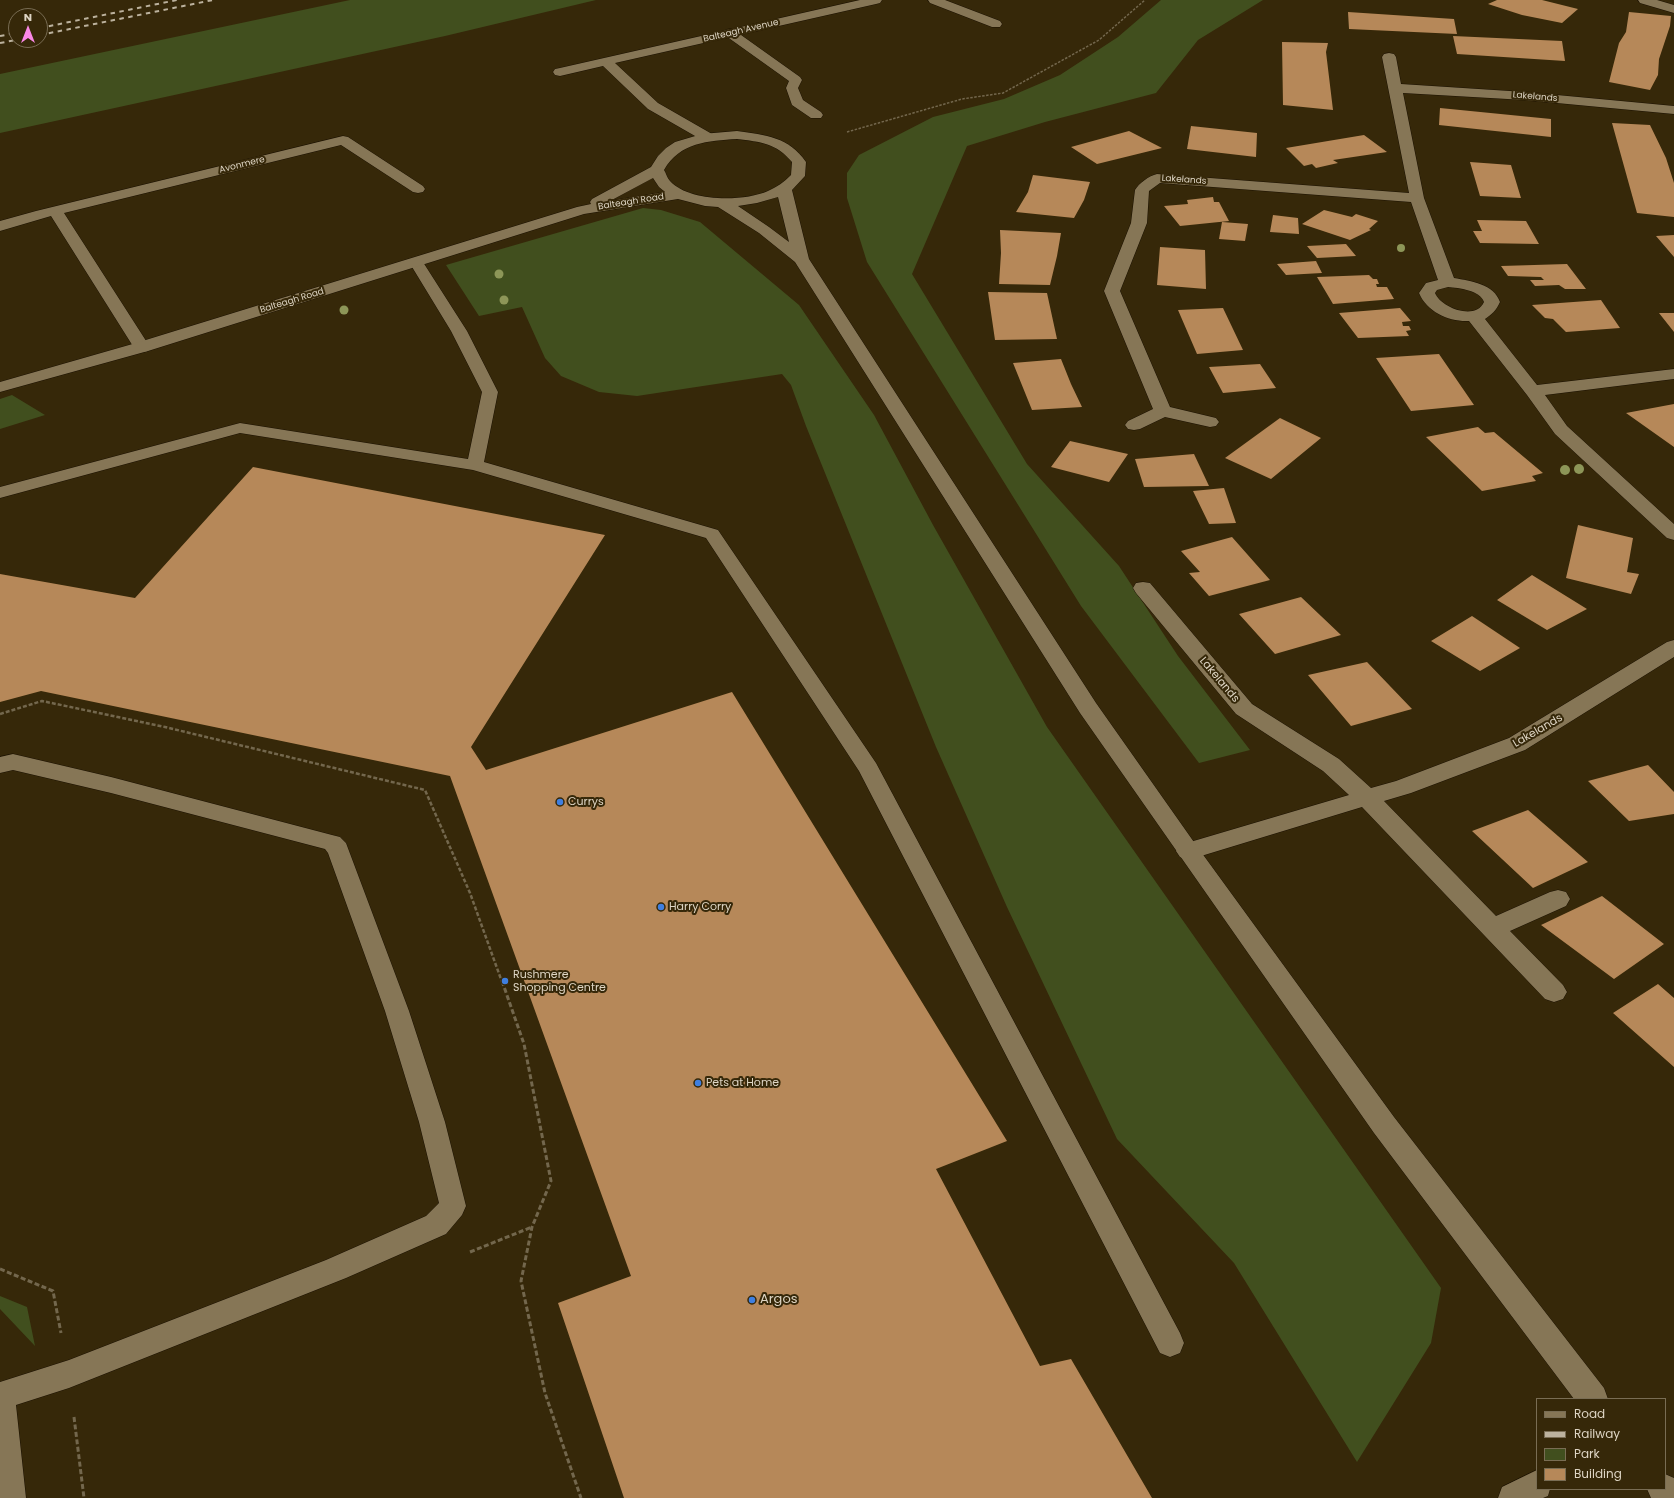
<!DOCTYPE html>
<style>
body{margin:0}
#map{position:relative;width:1674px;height:1498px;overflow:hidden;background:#362809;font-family:Poppins,sans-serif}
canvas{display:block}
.legend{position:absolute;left:1536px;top:1398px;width:130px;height:92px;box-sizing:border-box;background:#362809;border:1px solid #796d54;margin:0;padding:5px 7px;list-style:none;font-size:12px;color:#ded5c4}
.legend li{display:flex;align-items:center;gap:8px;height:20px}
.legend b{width:20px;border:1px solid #796d54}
.north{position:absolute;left:8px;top:8px;width:40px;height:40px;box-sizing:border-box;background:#362809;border:1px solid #796d54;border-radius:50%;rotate:0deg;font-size:11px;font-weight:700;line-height:16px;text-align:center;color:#ded5c4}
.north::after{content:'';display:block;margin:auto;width:14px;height:18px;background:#fa87e6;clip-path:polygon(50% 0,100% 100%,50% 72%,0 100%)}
</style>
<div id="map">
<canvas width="1674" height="1498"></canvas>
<ul class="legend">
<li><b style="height:5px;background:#867656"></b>Road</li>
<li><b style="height:5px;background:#bcb29e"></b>Railway</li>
<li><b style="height:11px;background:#414f1e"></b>Park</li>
<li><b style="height:11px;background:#b68859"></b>Building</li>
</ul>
<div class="north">N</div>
</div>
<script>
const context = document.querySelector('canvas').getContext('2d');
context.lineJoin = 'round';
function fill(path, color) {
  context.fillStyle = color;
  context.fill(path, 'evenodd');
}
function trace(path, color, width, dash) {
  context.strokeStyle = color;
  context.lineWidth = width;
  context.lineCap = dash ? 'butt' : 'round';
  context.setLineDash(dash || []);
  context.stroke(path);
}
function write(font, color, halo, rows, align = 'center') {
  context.font = font + ' Poppins,sans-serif';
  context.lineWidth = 4;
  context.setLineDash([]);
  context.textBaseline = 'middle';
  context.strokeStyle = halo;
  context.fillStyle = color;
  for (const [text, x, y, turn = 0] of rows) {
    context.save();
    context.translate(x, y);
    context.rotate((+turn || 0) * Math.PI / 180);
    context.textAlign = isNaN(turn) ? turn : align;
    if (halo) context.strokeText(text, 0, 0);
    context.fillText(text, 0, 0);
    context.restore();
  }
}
const green = new Path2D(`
 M350,0H596L445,36L0,133V74Z
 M1161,0H1263L1198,40L1156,93L1045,122L967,146L912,274L1027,464L1119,566L1178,656L1250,750L1199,763L1081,606L867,262L847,198V173L859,155L933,117L1004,99L1060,75L1118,37Z
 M643,208L661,210L700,222L799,305L874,415L933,525L1047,727L1441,1288L1431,1343L1357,1462L1234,1263L1117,1139L1007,907L936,747L806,426L791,385L782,374L637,396L599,392L561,376L545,358L522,307L479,316L446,265Z
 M12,395L45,415L0,429V399Z
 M0,1296L27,1307L35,1346L0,1309Z`);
const building = new Path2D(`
 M1497,0H1542L1578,9L1562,23L1522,15L1488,4Z
 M1348,12L1454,19L1457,34L1349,29Z
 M1629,12L1671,16L1670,26L1659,59L1658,75L1650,90L1609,82L1619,43L1626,32Z
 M1453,36L1562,41L1565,61L1457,54Z
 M1282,42L1328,43L1326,52L1333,110L1283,105Z
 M1440,108L1551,119V137L1439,125Z
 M1612,123L1650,125L1666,158L1674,183V217L1637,213Z
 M1191,126L1257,133L1256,157L1187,149Z
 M1129,131L1162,148L1097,164L1071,147Z
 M1364,135L1387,152L1333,160L1338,163L1316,168L1312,164L1304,166L1286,148Z
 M1470,162L1511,165L1521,198L1480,196Z
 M1033,175L1090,182L1084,200L1074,218L1016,212L1028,192Z
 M1213,197L1214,202H1219L1229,221L1180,226L1164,206L1188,204L1187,200Z
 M1324,210L1352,217L1356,214L1378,221L1369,229L1371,230L1350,240L1302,224Z
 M1273,215L1298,218L1299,234L1270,232Z
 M1477,220L1526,221L1539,244L1480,243L1473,231H1482Z
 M1222,222L1248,224L1245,241L1219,239Z
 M1000,230L1061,233L1057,256L1050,285L999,284L1001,253Z
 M1674,235V257L1656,236Z
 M1346,244L1356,256L1317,258L1307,246Z
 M1160,247L1205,250L1206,289L1157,285Z
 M1316,261L1322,273L1286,275L1277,264Z
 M1567,264L1586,289H1565L1559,285L1535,286L1530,280H1544L1541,277L1508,276L1501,266Z
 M1369,275L1373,279H1377L1379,284H1376L1377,287H1387L1394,299L1333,304L1317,277Z
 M988,292L1047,293L1057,339L995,340Z
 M1601,300L1620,328L1566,332L1553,319L1545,318L1532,305Z
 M1223,308L1243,350L1197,354L1178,310Z
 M1400,308L1411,321L1402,322L1403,326H1409L1411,330L1406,331L1409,336L1358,338L1339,313Z
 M1659,313H1674V332Z
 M1439,354L1474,405L1411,411L1376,358Z
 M1061,359L1071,384L1082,407L1032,410L1013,363Z
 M1260,364L1276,388L1223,393L1209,367Z
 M1674,404V447L1626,413Z
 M1280,418L1321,438L1271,479L1225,458Z
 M1478,427L1485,433L1494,432L1543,473L1532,476L1536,481L1482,491L1426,437Z
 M1070,441L1128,454L1109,482L1051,467Z
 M1194,454L1209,486L1144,487L1135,459Z
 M253,467L605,535L471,747L486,770L732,692L1007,1141L936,1169L1040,1366L1071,1359L1152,1498H624L558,1303L631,1276L450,776L41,691L0,702V574L135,598Z
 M1224,488L1236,523L1209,524L1193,491Z
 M1578,525L1633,538L1627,572L1639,574L1631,594L1566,578Z
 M1232,537L1270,580L1209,596L1189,573L1200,572L1181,551Z
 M1532,575L1587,609L1547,630L1497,600Z
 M1301,597L1341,635L1275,654L1239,614Z
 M1472,616L1520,648L1480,671L1431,641Z
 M1367,662L1412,709L1351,726L1308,675Z
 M1648,765L1674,792V814L1629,821L1588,781Z
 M1528,810L1588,862L1533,888L1472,831Z
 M1602,896L1664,944L1614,979L1541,925Z
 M1658,984L1674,998V1067L1613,1013Z`);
const pathFar2 = new Path2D(`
 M847,132L962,99L1003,93L1099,40L1145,0`);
const pathFar1 = new Path2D(`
 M0,714L42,701L165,727L425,790L470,893L502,982`);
const path = new Path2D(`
 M502,981L524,1044L551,1181L532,1227L521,1281L545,1393L581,1498
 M470,1252L532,1227
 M0,1269L53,1291L61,1333
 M74,1417L84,1498`);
const lane = new Path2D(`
 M730,29L734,30L800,77L802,80L798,88L803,100L821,112L823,115L821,118H811L792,105L786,88L789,81L726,36L724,33L726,30Z
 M416,258L421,259L467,331L498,392L484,462L718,530L876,763L1180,1333L1184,1343L1180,1353L1170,1357L1160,1353L859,771L706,538L473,470L240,433L0,498V487L240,423L468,459L482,392L451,331L409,262L411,259Z
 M13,754L111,777L332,835L340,837L346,843L409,1011L445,1122L466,1206L462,1215L446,1234L346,1278L69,1388L16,1405L26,1498H0V1382L69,1360L326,1260L426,1216L439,1203L419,1122L385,1011L328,853L325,849L111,793L13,770L0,773V757Z
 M1537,1470V1489H1550L1548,1496L1543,1498H1498L1502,1487Z`);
const street = new Path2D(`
 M860,0H882L880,3L876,4L615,63L658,103L712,134L714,137L712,140L707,141L702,140L648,109L603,66L560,76L555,75L553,72L555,69L560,68Z
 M928,0H945L1000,21L1002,24L1000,27H992L930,3Z
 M1638,0H1657L1674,5V13L1640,3Z
 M1389,53L1394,54L1396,57L1401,84L1525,92L1674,106V114L1525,100L1403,93L1424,198L1454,278C1471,281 1494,284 1500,302C1496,311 1492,314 1485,319L1537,385L1674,369V379L1545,395L1567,426L1674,524V540L1667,538L1555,434L1527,395L1469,321C1449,322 1427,312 1419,293L1426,283L1438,280L1411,202L1160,183L1149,191L1147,223L1120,291L1170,407L1216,418L1219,422L1216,426L1210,427L1165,417L1140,429L1134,430L1128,429L1125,425L1128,421L1153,409L1104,291L1131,223L1135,190C1139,183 1149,176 1157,174L1409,193L1382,57L1384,54ZM1448,287C1459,288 1480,290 1484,302C1476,321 1441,308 1435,293L1437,290Z
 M343,136L348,137L423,186L425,189L423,192L418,193L413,192L341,145L64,213L150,347L148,351L142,352L136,351L51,216L0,231V221L36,211Z
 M1143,582L1150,583L1252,704L1339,759L1371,788L1396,781L1509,738L1667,642L1674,640V657L1525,750L1411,793L1384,801L1496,916L1550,892L1558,890L1566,892L1570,899L1566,906L1510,931L1563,985L1567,992L1563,999L1554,1002L1545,999L1362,807L1188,860L1180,857L1176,851L1180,845L1349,795L1323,771L1236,714L1136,593L1133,588L1136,583Z`);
const secondary = new Path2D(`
 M737,131C766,135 789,137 806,162L805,176L792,190L809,259L1096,703L1196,845L1394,1117L1604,1388L1608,1399H1574L1374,1133L1080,713L795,262L759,233L718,207L705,206L678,199L584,214L148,351L0,392V382L136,343L577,207L591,204L590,202L592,199L651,167L658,156L666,148L675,142L702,134ZM737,139C761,142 776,143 792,162L791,175C784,182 777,187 768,191C743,202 689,202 670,181C667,178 666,173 664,170C680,142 708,141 737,139ZM653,178L659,187L665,192L610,201ZM778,197L789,242L769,227L738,206L757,203Z
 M1665,1474L1674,1478V1498H1651L1647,1489H1665Z`);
const rail = new Path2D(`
 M40,28L177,0
 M40,35L213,0
 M0,36L16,33
 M0,43L16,40`);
const trees = [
 [1401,248,4],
 [499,274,4.5],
 [504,300,4.5],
 [344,310,4.5],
 [1579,469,5],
 [1565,470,5]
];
const markers = [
 [560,802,4,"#3f7fe0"],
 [661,907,4,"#3f7fe0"],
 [505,981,4,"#3f7fe0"],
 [698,1083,4,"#3f7fe0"],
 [752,1300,4,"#3f7fe0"]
];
const farStreetnames = [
 ["Balteagh Avenue",741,31,-13],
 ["Lakelands",1535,97,5],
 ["Avonmere",242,165,-14],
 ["Lakelands",1184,180,4],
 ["Balteagh Road",631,202,-9],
 ["Balteagh Road",292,301,-17]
];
const streetNames = [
 ["Lakelands",1219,680,50],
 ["Lakelands",1538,731,-30]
];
const poiNames = [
 ["Currys",568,802],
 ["Harry Corry",669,907],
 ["Rushmere",513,975],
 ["Shopping Centre",513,988],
 ["Pets at Home",706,1083]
];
const nearPoinames = [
 ["Argos",760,1300]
];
fill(green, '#414f1e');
fill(building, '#b68859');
trace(lane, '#1b1100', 1);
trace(street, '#1b1100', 1);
trace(secondary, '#1b1100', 1);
trace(pathFar2, '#73674d', 1.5, [2.5, 1.5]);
trace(pathFar1, '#73674d', 2.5, [4, 2]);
trace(path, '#73674d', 3, [5, 2.5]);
fill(lane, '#867656');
fill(street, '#867656');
fill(secondary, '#867656');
trace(rail, '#bcb29e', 2, [4.5, 4.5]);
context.fillStyle = '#8d9658';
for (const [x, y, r] of trees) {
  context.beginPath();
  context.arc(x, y, r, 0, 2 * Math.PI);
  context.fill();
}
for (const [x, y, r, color] of markers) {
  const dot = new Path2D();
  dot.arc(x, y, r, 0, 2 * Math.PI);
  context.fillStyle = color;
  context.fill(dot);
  trace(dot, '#362809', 1.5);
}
write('9px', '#ded5c4', '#362809', farStreetnames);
write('11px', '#ded5c4', '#362809', streetNames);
write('11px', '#ded5c4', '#362809', poiNames, 'left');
write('13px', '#ded5c4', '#362809', nearPoinames, 'left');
</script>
